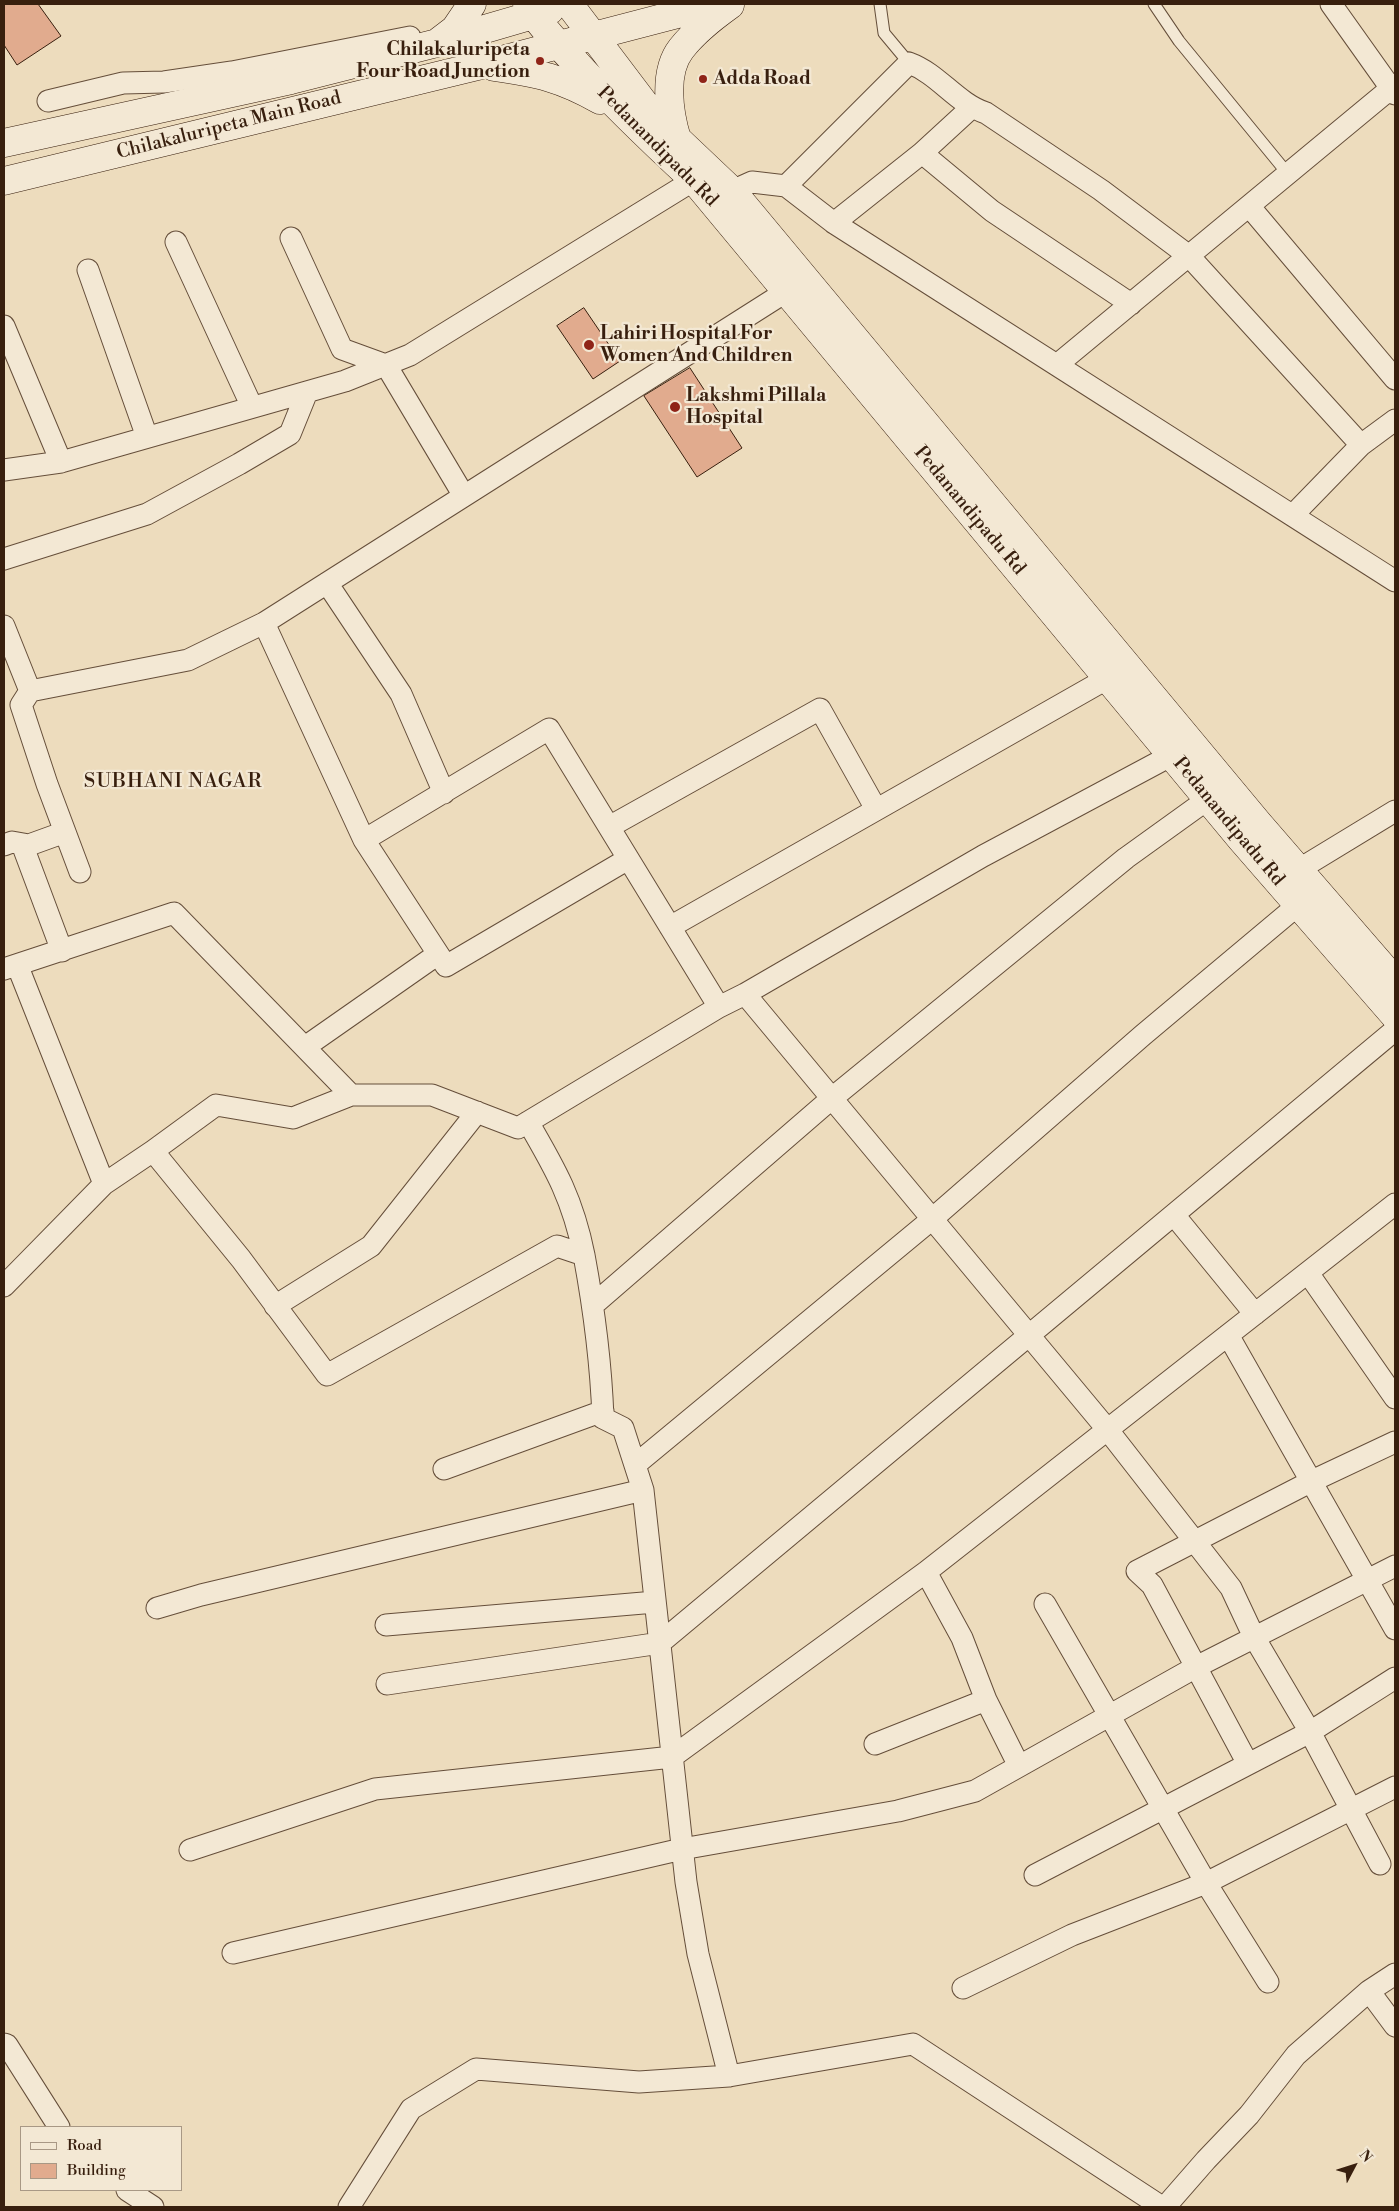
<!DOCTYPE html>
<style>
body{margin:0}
#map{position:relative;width:1399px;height:2211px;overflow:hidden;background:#eddcbd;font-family:"Libre Bodoni",serif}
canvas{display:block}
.frame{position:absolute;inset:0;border:5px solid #381f0e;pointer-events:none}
.legend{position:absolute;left:20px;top:2126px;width:162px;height:65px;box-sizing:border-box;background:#f3e8d4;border:1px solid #a89885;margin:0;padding:6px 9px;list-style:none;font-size:15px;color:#381f0e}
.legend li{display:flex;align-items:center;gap:10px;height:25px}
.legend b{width:25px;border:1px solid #a89885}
.north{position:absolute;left:1329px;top:2141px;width:50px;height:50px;-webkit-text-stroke:4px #f3e8d4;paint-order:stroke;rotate:50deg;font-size:14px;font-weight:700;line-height:20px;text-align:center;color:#381f0e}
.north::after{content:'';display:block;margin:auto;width:18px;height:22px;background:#381f0e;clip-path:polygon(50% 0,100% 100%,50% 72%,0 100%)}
</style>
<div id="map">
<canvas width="1399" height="2211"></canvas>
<div class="frame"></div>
<ul class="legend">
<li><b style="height:6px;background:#f3e8d4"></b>Road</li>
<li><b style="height:14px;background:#e1ab8e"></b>Building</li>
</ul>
<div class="north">N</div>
</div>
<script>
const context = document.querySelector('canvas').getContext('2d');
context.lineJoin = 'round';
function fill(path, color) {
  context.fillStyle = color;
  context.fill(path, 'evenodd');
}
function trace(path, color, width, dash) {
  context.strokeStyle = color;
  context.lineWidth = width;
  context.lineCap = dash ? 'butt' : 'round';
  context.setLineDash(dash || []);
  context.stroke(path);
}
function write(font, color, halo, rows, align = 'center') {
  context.font = font + ' "Libre Bodoni",serif';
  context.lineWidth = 4.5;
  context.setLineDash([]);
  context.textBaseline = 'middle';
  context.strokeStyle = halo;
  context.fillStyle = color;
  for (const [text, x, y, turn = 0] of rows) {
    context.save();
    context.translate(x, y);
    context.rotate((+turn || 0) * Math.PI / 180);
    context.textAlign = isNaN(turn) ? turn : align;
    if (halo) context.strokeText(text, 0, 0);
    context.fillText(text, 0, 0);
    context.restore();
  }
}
const building = new Path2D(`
 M4,4H38L61,36L17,65L4,45Z
 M584,308L620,361L593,379L557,326Z
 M690,368L742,448L697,477L644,396Z`);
const lane = new Path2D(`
 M880,4L884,33L909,63
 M1154,4L1179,41L1288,174`);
const street = new Path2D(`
 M1331,4L1395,94
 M48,101L123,83L164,82L232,72L410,37
 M922,153L992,211L1131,304
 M786,186L909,63C939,74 956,103 986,113L1101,190L1189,256L1361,445
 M732,191L752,182L786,186L834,223L1395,581
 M1249,206L1395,379
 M834,223L922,153L971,108
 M291,238L342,349L386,365L464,496
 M176,242L252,407
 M88,270L147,437
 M4,326L61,462
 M1058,364L1395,85
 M4,470L61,462L345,381L410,355L694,180
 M1293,515L1361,445L1395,420
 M4,559L147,514L239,464L290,434L307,392
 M327,583L401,694L444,793
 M264,623L364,840
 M4,626L30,691L188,660L264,623L787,291
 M30,691L21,705L47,784L80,872
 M609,827L820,709L876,809
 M22,844L62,951
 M4,845L12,842L29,845L65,832
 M628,859L446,966L364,840L549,729L719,1007
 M1298,870L1395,811
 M670,927L1108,678
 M18,967L104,1184
 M4,969L174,913L351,1095H432L518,1128L719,1007L745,994L983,856L1172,755
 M745,994L1107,1429L1231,1588L1254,1637L1310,1732L1380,1864
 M305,1047L438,954
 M528,1122C556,1170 573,1200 584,1255
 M153,1151L216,1105L293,1118L351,1095
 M1174,1215L1255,1314
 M1308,1273L1395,1398
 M4,1286L104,1184L153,1151L241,1259L327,1375L557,1246L584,1255C594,1309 601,1363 603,1418L623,1428L643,1490L686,1882L698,1954L729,2076L639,2082L476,2069L411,2109L349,2207
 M593,1305L831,1099L1126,858L1208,799
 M275,1306L371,1246L477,1112
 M1228,1335L1395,1629
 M635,1465L931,1220L1143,1035L1298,905
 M444,1469L603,1411
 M926,1572L962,1638L986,1700L1019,1766
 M1045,1604L1206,1883L1268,1982
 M157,1608L201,1595L643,1490
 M386,1625L655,1602
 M387,1684L660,1643L1395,1030
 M875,1744L986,1700
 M1248,1764L1152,1585L1137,1571L1310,1482L1395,1442
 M190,1850L375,1789L672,1757L926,1572L1395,1204
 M1035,1875L1310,1732L1395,1678
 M233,1953L682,1849L898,1811L975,1791L1196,1667L1395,1566
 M963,1988L1072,1935L1206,1883L1395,1787
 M1369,1991L1395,2026
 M4,2044L7,2045L59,2127
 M729,2076L913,2044L1162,2207
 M127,2190L153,2207
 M1165,2207L1206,2160L1249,2115L1296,2055L1369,1991L1395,1974`);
const secondary = new Path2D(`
 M527,4C540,26 558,45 576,63C613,104 653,142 694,180L1241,839L1395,1016
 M569,4L656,119L732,191L1258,823L1395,981
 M438,42L455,29L472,4
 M494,67C538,73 561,78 600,100
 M677,139C669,113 663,72 681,49C695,31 712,18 730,5
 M4,143L291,80L437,43L550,10
 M4,181L482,65L716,4`);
const markers = [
 [540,61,5,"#8f2418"],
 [703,79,5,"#8f2418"],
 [589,345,6,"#8f2418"],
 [675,407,6,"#8f2418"]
];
const poiNames = [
 ["Chilakaluripeta",530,50,"right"],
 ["Four Road Junction",530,72,"right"],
 ["Adda Road",713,79],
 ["Lahiri Hospital For",600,334],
 ["Women And Children",600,356],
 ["Lakshmi Pillala",686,396],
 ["Hospital",686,418]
];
const streetNames = [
 ["Chilakaluripeta Main Road",229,126,-14],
 ["Pedanandipadu Rd",657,147,45],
 ["Pedanandipadu Rd",969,511,50],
 ["Pedanandipadu Rd",1228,822,50]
];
const neighbourhoodNames = [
 ["SUBHANI NAGAR",173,782]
];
fill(building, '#e1ab8e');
trace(building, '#381f0e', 1);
trace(lane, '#654e3a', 13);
trace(street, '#654e3a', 23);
trace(secondary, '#381f0e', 29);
trace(lane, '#f3e8d4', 11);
trace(street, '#f3e8d4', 21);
trace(secondary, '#f3e8d4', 28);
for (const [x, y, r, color] of markers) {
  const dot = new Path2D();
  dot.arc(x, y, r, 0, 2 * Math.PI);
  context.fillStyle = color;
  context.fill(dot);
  trace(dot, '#f3e8d4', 2);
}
write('bold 19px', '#381f0e', '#f3e8d4', poiNames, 'left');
write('19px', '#381f0e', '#f3e8d4', streetNames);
context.letterSpacing = '1px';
write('20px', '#381f0e', '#f3e8d4', neighbourhoodNames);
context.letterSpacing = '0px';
</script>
